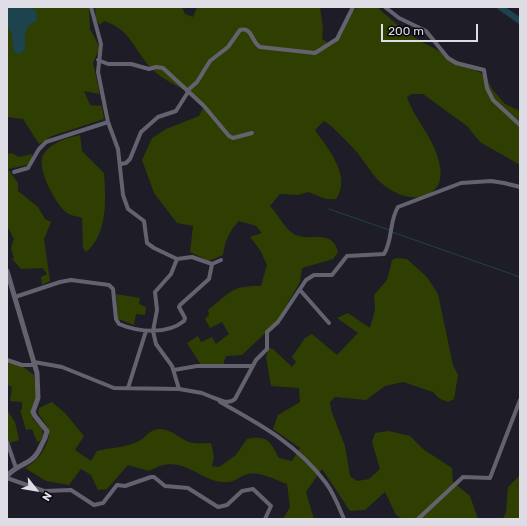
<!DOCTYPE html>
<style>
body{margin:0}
#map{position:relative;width:527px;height:526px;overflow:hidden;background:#1e1c27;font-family:Rubik,sans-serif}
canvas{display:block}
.frame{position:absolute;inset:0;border:8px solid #dedde5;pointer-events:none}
.north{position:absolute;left:16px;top:470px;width:40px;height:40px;-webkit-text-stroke:3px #08070c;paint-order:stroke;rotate:121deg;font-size:11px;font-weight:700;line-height:16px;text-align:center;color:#dedde5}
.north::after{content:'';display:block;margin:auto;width:14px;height:18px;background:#dedde5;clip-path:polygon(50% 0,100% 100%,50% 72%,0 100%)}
.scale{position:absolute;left:381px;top:24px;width:97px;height:18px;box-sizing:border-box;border:2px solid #dedde5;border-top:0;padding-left:5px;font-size:12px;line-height:14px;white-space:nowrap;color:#dedde5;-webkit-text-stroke:3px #08070c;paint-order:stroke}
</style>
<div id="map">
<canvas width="527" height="526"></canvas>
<div class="frame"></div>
<div class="north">N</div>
<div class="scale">200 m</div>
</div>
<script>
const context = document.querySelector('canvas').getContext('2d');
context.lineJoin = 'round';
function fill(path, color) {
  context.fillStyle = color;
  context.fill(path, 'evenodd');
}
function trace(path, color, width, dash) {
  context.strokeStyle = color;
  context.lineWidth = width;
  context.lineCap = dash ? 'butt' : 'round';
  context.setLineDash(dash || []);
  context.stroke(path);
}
const green = new Path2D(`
 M7,7H89L90,29L98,44L99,49L93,63L100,94L84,91L90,105L102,106L104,119L52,136L39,144L23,119L7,117Z
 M95,7H182L185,14L193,17L197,7H320L323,28L322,39L328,43L336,42L347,19L356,8L377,7L402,29L420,41L485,75L492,89L505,104L520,111V165L480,142L467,126L423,94H412L407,97C415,120 434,138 439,162C441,170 442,182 436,188C420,207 391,194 377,179C370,171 364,161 357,152C349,144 333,126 324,121L315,130C328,149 352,176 336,199H326L308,192L298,195L280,194L270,206C278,214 284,228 294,234C308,243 332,227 338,252L333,259L302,268L300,282L276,323L242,355L226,356L223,365H201L187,343L198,336L201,342L212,337L216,344L229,334L222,322L210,328L205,319L209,315L208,310C229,293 232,285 261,286L267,265L260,250L250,237L262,233L256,226L239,221C229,231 225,241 223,255L209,261L190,252L193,226L177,223L154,193L142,160L152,138L166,129L199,116L203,108C194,91 170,85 155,72C134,53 133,30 104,21L100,25L96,19Z
 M80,135L82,151L104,173C106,199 108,234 86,252L83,248L82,218C77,216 71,216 67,213C56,205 36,168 43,155C51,142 67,138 80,135Z
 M12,153L19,157L32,154L33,158L27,165L8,169L18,183V191L38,207L45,219L51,222L44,239L50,281L42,285L41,277L47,274L43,268L21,269L12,259L14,258L11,248L14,239L7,226V154Z
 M396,258L407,259L427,277L438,294L453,365L458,375L454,399L448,402L440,399L433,392L403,382L385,386L366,400L335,397L330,402L331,410L345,446L350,476L357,481L369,479L380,469L372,442L375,433L389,431L410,436L423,449L452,468L453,482L470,496L478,519H403L396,515L385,492L365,510L350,511L322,469L306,492L314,519H283L290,507L287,484C276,480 260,471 248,474C241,475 235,482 228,482C199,484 184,450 149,471L128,465L107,489L98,490L91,475L81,469L69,485L46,481L25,468C36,463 49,446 49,433C49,427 41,418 38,413L39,408L52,402L65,413L84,436L75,450L91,461L97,451C112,447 125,448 139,441C147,437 148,430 159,429C172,429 178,438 189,442C195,444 204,443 211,443L214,457L212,466L219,467L236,455L247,439C267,435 270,441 279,458L292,461L300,448L273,429L278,415L300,402L299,388L271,386L266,357L269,348L273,349L292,367L296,362L292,357L305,338L312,334L337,355L358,333L337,318L348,313L370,328L375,310L374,295L387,280L392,260Z
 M116,294L140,298L139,304L146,307L145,315L136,314L134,325L118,319Z
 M7,362L22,366L34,375L36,396L32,414L33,419L42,428L43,436L40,441L37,442L32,429L26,430L20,410H22V402L10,401L12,387L7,385Z
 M7,410L15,422L19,440L10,443L7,438Z
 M520,475V519H503L506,512L508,487Z`);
const water = new Path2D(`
 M7,7H30L36,11L37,21L29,25L25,33V50L19,54L14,52L11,32L7,25Z`);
const stream = new Path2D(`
 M329,209L389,230
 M392,232L520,277`);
const river = new Path2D(`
 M500,7L520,21`);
const minor = new Path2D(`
 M91,7L101,44L98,72L108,122L118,149L123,195L128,209L144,221L147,243L154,248L177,259L192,257L212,264
 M385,7L399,18L426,31L448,58L456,63L484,70L487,88L493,100L520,125
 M98,60L108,64H131L149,69L156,67L163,68L204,106L229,136L233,138L252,133
 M187,91L197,82L210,61L228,47L240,30C253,27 251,42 260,47L315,53L337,39L353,7
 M121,164L126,163L130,159L141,132L158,117L176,111L188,92
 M14,172L28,168L39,149L46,142L108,122
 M177,259L171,274L155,292L157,310L153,331L156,344L172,366L179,389
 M300,290L329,323
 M15,297L60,282L71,280L109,285L113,289L116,319L119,324C138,332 167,335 184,321L185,318L179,307L180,305L209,279L212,264L221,260
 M7,360L22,365H35
 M34,362L62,367L114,388L179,389L202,393L214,398
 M174,370L197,366H252
 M128,388L146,331
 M212,397C219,400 228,405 235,399L256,360L267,349V332L278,322L306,280L314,275H332L347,256L384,254C393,240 389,221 398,207L461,183L491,181L504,183L520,187
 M220,402C261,425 297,444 326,483C334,494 339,507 344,519
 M7,442L16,468
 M7,478L44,491L71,490L94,505L103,503L117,485L125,486L151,477H154L165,486L188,488L218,507L227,505L242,491L253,489L271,506L265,519
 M418,519L463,477L490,478L520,400`);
const tertiary = new Path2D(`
 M7,271L37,373L38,398L33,412L35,416L47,431C46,436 44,441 41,446C32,467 20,461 7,476`);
fill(green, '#2e3f01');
fill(water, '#1c434e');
trace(stream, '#1c434e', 1);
trace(river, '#1c434e', 6);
trace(minor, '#656270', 4);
trace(tertiary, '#656270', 5);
</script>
